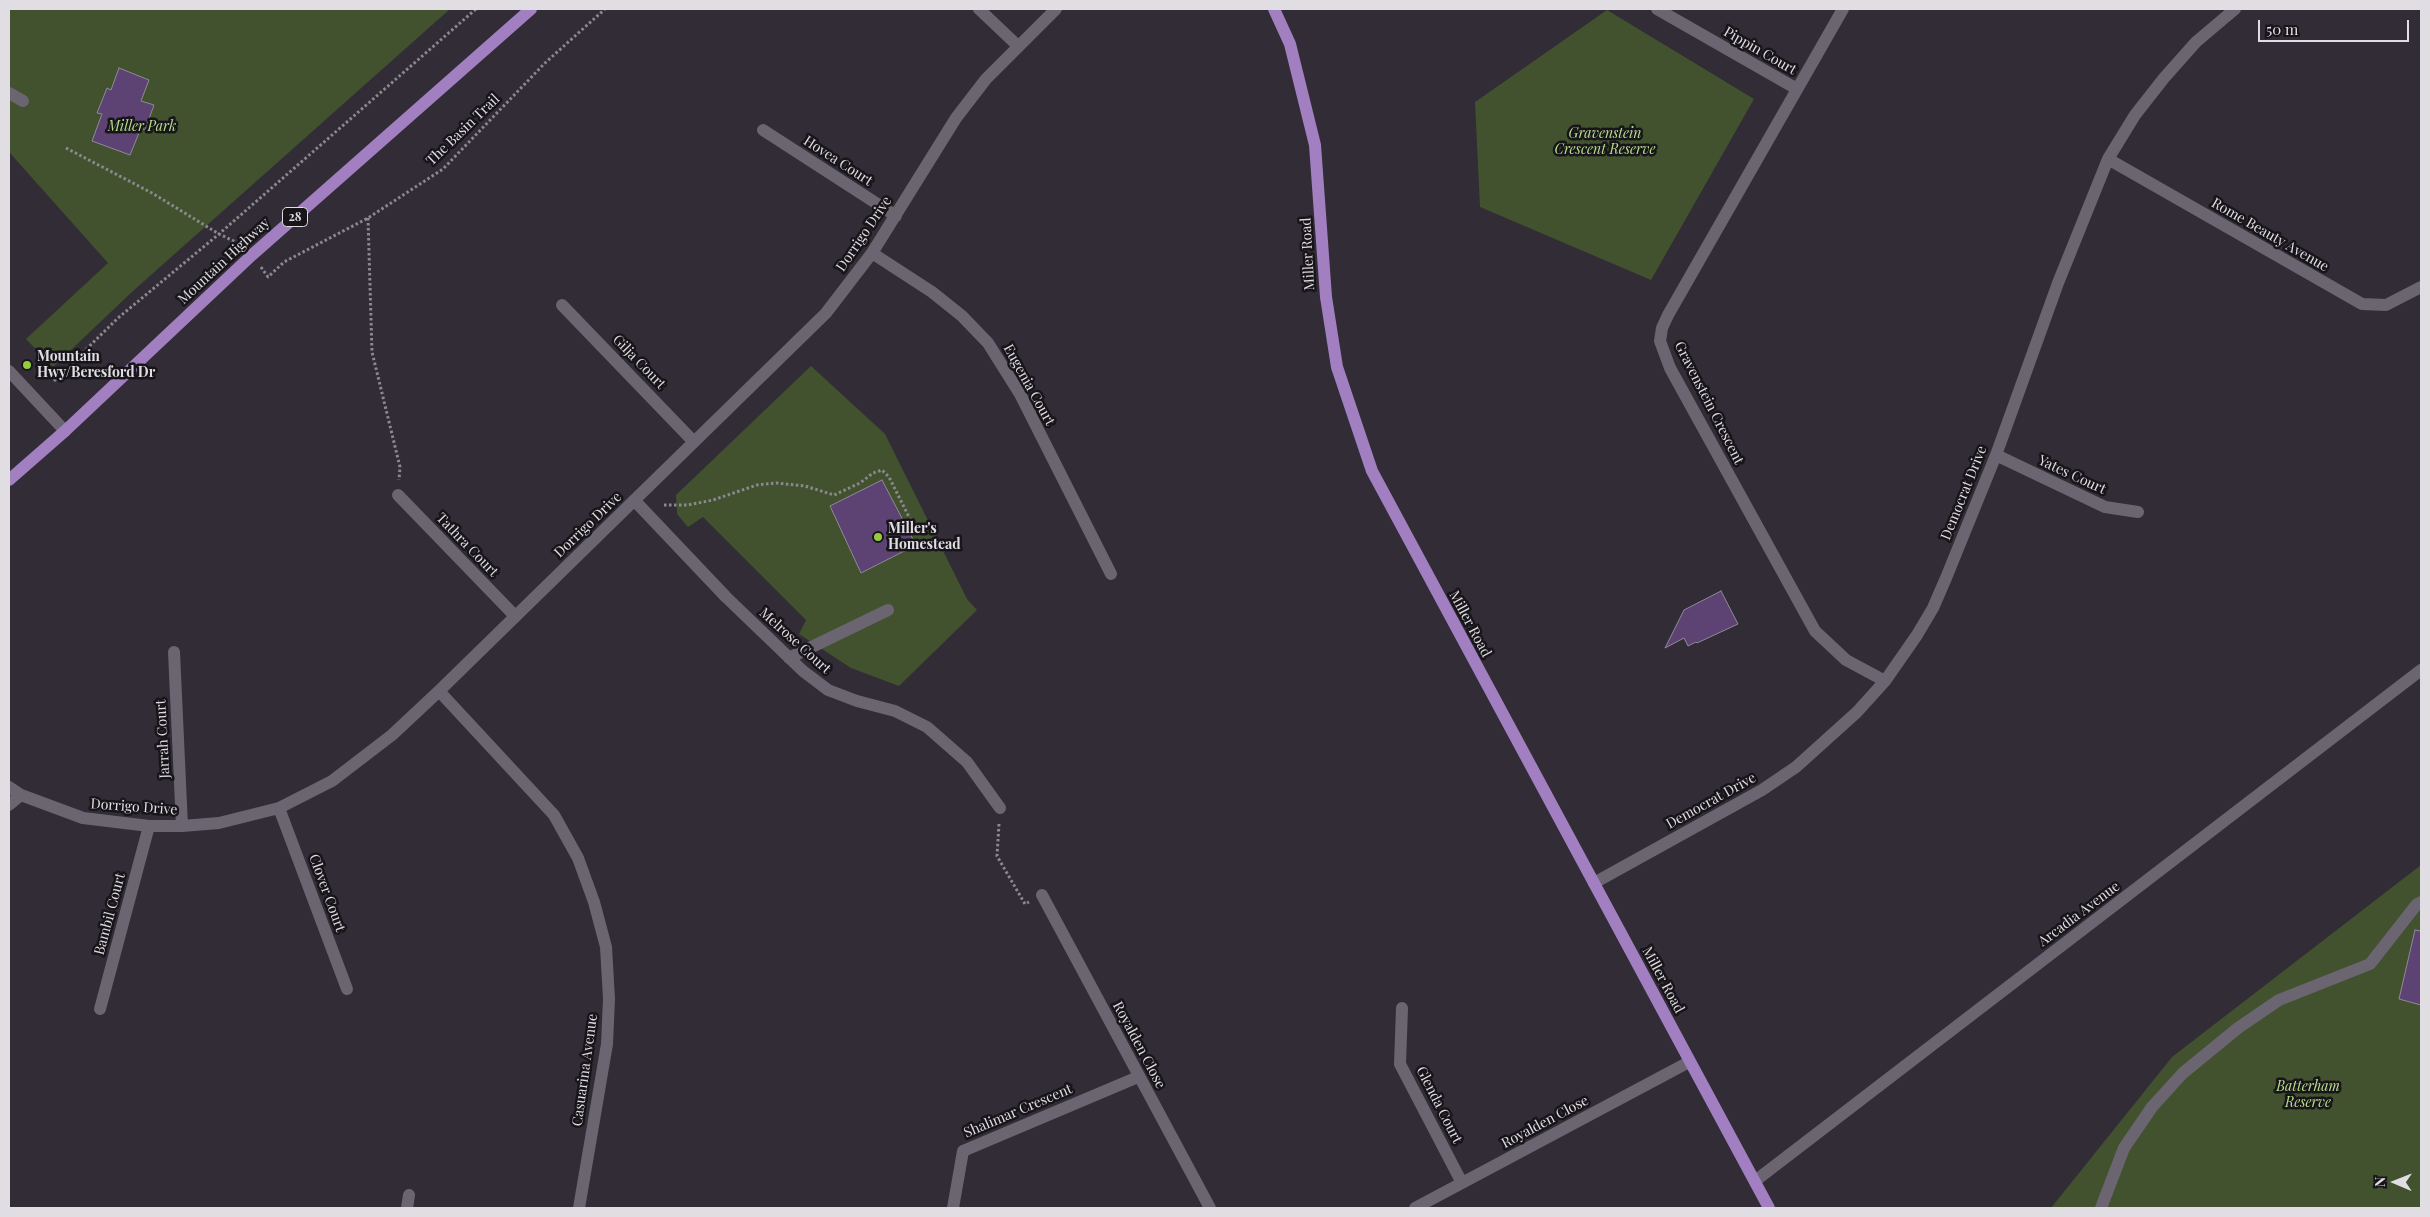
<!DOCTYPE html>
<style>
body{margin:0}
#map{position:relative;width:2430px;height:1217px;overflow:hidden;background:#312c36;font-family:"Playfair Display",serif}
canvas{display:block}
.frame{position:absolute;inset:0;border:10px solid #e0dde3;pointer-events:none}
.north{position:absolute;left:2370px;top:1157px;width:50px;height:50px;-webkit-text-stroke:4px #17151a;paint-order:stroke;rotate:271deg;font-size:14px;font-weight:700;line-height:20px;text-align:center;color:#e0dde3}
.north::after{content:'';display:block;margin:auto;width:18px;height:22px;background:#e0dde3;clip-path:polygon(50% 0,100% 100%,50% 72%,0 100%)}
.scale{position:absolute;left:2258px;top:20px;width:151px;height:22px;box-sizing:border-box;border:2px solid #e0dde3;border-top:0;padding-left:6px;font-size:15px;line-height:18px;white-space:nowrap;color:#e0dde3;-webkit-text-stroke:4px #17151a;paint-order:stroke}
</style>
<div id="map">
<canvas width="2430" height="1217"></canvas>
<div class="frame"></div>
<div class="north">N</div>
<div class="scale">50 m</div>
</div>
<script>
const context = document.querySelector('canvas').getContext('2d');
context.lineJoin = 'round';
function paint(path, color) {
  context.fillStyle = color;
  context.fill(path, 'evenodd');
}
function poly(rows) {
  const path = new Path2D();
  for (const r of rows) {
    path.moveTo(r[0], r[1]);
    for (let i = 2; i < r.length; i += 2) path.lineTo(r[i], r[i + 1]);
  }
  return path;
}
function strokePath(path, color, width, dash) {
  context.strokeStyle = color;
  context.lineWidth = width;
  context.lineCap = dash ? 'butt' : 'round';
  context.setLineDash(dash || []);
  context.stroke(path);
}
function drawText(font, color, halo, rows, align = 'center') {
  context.font = font + ' "Playfair Display",serif';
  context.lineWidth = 5;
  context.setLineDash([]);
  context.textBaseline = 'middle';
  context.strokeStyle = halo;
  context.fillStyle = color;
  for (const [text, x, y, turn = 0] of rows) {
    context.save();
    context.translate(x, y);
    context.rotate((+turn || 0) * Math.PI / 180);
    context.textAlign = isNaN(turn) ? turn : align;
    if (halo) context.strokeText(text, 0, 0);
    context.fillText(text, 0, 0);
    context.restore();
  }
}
const green = poly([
 [9,9,450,9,133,291,53,367,26,339,108,263,9,152],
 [1607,10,1754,99,1651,280,1480,207,1475,102],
 [811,366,885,434,967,599,977,610,899,686,851,668,799,634,806,620,703,517,688,527,677,514,676,495],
 [2421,865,2421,1208,2051,1208,2172,1057]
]);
const building = poly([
 [119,68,149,80,141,101,154,105,145,130,141,128,130,155,92,141,102,114,97,113,107,88,111,90,119,68],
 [882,480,916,545,861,573,830,506,882,480],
 [1721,591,1738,624,1697,643,1696,642,1688,646,1684,638,1665,648,1684,610,1721,591],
 [2415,930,2421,931,2421,1005,2399,999,2415,930]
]);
const path = poly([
 [66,148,152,193,219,234,240,244],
 [368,218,372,352,400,467,399,480],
 [261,267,268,277,284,262,368,218,443,169,545,63,605,9],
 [54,381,118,318,219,234,476,9],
 [664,505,688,505,713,500,757,485,777,483,805,486,834,495,860,483,873,473,882,470,889,477,917,533],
 [999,824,997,856,1025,904,1029,902]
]);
const minor = poly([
 [979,9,1018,46],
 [1657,9,1797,89],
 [1843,9,1668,315,1662,328,1660,341,1670,368,1815,631,1846,660,1885,681],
 [9,93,23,101],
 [763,130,896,216],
 [2108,159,2362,304,2386,305,2421,287],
 [872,253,932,292,962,316,988,343,1020,394,1111,574],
 [562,305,694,442],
 [9,371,65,431],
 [1996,455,2105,507,2138,512],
 [398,495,515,616],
 [634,500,726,597,803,671,828,690,857,701,895,711,927,727,967,762,1000,808],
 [174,652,182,826],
 [789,658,888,610],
 [439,691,554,815,578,858,594,902,606,947,609,999,607,1044,579,1208],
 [9,787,21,795,83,818,149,826,182,826,219,823,279,808,332,781,392,735,439,691,826,313,872,253,956,118,986,79,1056,9],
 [9,805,21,795],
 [279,808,347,989],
 [1594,883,1762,790,1796,767,1857,712,1885,681,1917,635,1933,608,1946,578,1996,455,2058,283,2108,159,2135,115,2164,78,2196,42,2235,9],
 [1042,895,1210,1208],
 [1402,1008,1400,1064,1462,1183],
 [100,1009,149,826],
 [1755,1181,2421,670],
 [407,1208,409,1195],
 [953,1208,963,1151,1138,1077],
 [1415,1208,1689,1062],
 [2101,1208,2124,1148,2152,1107,2183,1073,2238,1028,2279,1000,2370,964,2417,904,2421,902]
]);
const major = poly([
 [1274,9,1290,44,1315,145,1326,297,1337,367,1372,471,1769,1208],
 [9,480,65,431,252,255,531,9]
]);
const markers = [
 [27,365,5,"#94cc3b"],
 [878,537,5,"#94cc3b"]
];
const shields = [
 [295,217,25]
];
const shieldNames = [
 ["28",295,217]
];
const streetNames = [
 ["Pippin Court",1760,51,30],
 ["The Basin Trail",463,130,-44],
 ["Hovea Court",838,161,33],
 ["Dorrigo Drive",864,234,-56],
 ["Rome Beauty Avenue",2270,235,30],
 ["Miller Road",1308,254,-93],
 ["Mountain Highway",224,261,-43],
 ["Gilja Court",639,362,46],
 ["Eugenia Court",1029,385,61],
 ["Gravenstein Crescent",1709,403,63],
 ["Yates Court",2072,475,25],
 ["Democrat Drive",1964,493,-68],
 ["Dorrigo Drive",588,525,-44],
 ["Tathra Court",467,545,46],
 ["Miller Road",1470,624,62],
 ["Melrose Court",795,641,42],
 ["Jarrah Court",163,739,-93],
 ["Democrat Drive",1711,801,-29],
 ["Dorrigo Drive",134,807,4],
 ["Clover Court",327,893,70],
 ["Bambil Court",110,914,-75],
 ["Arcadia Avenue",2079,914,-37],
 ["Miller Road",1663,980,62],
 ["Royalden Close",1139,1045,62],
 ["Casuarina Avenue",585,1070,-82],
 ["Glenda Court",1439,1105,63],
 ["Shalimar Crescent",1018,1111,-23],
 ["Royalden Close",1545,1122,-28]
];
const parkNames = [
 ["Miller Park",142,127],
 ["Gravenstein",1605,134],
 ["Crescent Reserve",1605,150],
 ["Batterham",2308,1087],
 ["Reserve",2308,1103]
];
const poiNames = [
 ["Mountain",37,357],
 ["Hwy/Beresford Dr",37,373],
 ["Miller's",888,529],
 ["Homestead",888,545]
];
paint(green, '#42522e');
paint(building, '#5d4274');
strokePath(building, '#908a96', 1);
strokePath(path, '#8c8890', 3, [2.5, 2.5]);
strokePath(minor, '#6b6571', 12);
strokePath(major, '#a27fc0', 12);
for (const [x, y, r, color] of markers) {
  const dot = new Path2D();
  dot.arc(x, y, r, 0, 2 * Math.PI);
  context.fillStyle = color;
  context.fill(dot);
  strokePath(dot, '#17151a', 2);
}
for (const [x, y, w] of shields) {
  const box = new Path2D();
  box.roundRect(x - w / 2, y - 9.5, w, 19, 4);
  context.fillStyle = '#17151a';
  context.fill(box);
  strokePath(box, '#e0dde3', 1);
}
drawText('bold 12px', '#e0dde3', null, shieldNames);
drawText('14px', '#e0dde3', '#17151a', streetNames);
drawText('italic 14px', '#b9df8b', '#17151a', parkNames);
drawText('bold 14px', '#e0dde3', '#17151a', poiNames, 'left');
</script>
